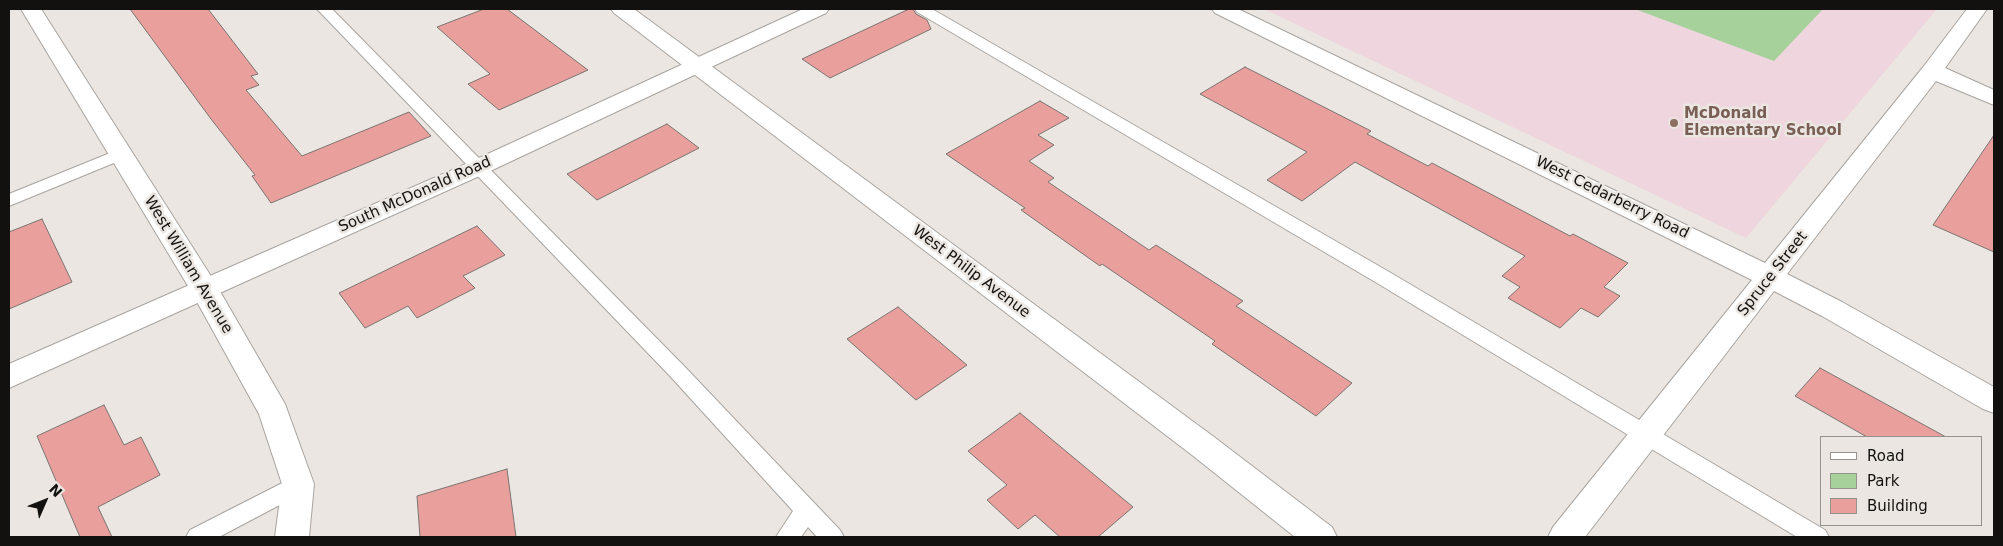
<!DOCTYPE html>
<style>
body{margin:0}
#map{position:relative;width:2003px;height:546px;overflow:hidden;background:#ebe6e1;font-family:"DejaVu Sans",sans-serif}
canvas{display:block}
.frame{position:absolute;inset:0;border:10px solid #13110f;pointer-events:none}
.legend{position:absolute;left:1820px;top:436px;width:162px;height:90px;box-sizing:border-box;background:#ebe6e1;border:1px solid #95918d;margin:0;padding:6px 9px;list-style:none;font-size:15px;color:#13110f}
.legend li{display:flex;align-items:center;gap:10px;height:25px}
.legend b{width:25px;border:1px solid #95918d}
.north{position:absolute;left:20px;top:476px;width:50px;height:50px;-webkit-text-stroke:4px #ebe6e1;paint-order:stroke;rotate:46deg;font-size:14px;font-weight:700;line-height:20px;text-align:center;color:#13110f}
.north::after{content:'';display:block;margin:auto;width:18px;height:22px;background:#13110f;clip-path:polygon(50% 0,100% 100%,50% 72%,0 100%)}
</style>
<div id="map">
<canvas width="2003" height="546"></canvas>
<div class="frame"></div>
<ul class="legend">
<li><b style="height:6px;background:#fff"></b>Road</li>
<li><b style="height:14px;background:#a6d19b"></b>Park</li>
<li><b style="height:14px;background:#e9a09c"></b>Building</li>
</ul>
<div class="north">N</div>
</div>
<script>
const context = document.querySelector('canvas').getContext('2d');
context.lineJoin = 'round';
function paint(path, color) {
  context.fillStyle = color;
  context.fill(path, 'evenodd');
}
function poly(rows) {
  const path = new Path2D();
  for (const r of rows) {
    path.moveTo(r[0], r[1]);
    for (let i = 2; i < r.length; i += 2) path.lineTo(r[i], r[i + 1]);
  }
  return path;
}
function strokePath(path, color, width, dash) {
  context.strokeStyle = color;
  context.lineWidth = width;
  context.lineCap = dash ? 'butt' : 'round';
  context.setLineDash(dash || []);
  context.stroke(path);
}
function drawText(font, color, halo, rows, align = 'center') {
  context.font = font + ' "DejaVu Sans",sans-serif';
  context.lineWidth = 5;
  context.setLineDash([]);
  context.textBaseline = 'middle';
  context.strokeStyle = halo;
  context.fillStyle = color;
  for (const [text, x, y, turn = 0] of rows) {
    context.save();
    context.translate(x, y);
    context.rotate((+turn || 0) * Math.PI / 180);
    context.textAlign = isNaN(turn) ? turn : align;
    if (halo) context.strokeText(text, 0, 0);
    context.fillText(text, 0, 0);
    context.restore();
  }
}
const education = poly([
 [1264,9,1937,9,1746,238]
]);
const green = poly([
 [1635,9,1823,9,1774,61]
]);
const building = poly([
 [130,9,208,9,258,74,251,76,259,85,246,90,302,156,409,112,431,136,271,203,252,176,255,175,211,119,130,9],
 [484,9,507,9,588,70,499,110,468,84,490,74,437,27,484,9],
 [909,9,913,9,916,14,927,20,931,29,830,78,802,59,909,9],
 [1245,67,1371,131,1367,134,1428,166,1432,163,1570,236,1573,234,1628,263,1604,287,1620,296,1598,317,1581,308,1560,328,1508,298,1520,287,1502,276,1525,256,1355,162,1302,201,1267,180,1307,152,1200,94,1245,67],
 [1040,101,1069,118,1038,135,1054,145,1029,161,1054,178,1048,182,1149,250,1156,245,1243,301,1236,306,1352,383,1316,416,1212,344,1215,341,1102,264,1100,266,1021,210,1025,208,946,154,1040,101],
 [667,124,699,148,597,200,567,174,667,124],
 [1994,135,1994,252,1933,225,1994,135],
 [42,219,72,282,9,309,9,232,42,219],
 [477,226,505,255,463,276,475,288,417,318,408,306,365,328,339,293,477,226],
 [898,307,967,365,916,400,847,339,898,307],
 [1820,368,1946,437,1867,437,1795,396,1820,368],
 [104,405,124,445,141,437,160,475,98,507,112,537,80,537,37,436,104,405],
 [1020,413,1133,507,1098,537,1060,537,1035,515,1018,529,987,500,1007,485,968,451,1020,413],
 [507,469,516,537,420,537,417,496,507,469]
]);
const service = poly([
 [317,9,332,9,684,366,840,530,844,537,817,537,808,527,801,537,776,537,793,511,670,376,317,9],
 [915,9,932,9,1391,273,1825,530,1829,537,1797,537,1377,283,917,12,915,9],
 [120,149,126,150,128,154,126,158,9,206,9,194,120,149],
 [298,475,306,477,309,484,306,491,219,537,186,537,190,530,298,475]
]);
const minor = poly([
 [21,9,41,9,214,281,285,404,314,484,309,537,275,537,282,484,259,414,191,291,21,9],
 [1212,9,1238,9,1765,263,1924,66,1967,9,1987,9,1945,68,1994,90,1994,105,1936,81,1787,274,1842,302,1994,387,1994,413,1983,409,1822,316,1774,291,1585,537,1548,537,1553,527,1752,280,1215,13,1212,9]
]);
const tertiary = poly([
 [803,9,829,9,826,13,486,173,9,388,9,364,468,163,803,9]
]);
const secondary = poly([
 [611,9,634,9,1214,437,1332,527,1337,537,1295,537,1192,455,614,13,611,9]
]);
const markers = [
 [1674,123,5,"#8d6e63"]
];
const educationNames = [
 ["McDonald",1684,114],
 ["Elementary School",1684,131]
];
const streetNames = [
 ["South McDonald Road",415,195,-24],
 ["West Cedarberry Road",1612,198,26],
 ["West William Avenue",188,265,59],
 ["West Philip Avenue",971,272,37],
 ["Spruce Street",1773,274,-52]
];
paint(education, '#eed5de');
paint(green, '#a6d19b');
paint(building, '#e9a09c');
strokePath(building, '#797372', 1);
strokePath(service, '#a9a4a0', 2);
strokePath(minor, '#a9a4a0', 2);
strokePath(tertiary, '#a9a4a0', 2);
strokePath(secondary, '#a9a4a0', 2);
paint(service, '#fff');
paint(minor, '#fff');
paint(tertiary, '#fff');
paint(secondary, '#fff');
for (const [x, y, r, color] of markers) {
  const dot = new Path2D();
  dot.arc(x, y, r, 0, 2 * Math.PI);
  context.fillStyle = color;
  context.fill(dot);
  strokePath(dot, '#ebe6e1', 2);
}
drawText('bold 15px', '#785e54', '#ebe6e1', educationNames, 'left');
drawText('15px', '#13110f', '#ebe6e1', streetNames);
</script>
